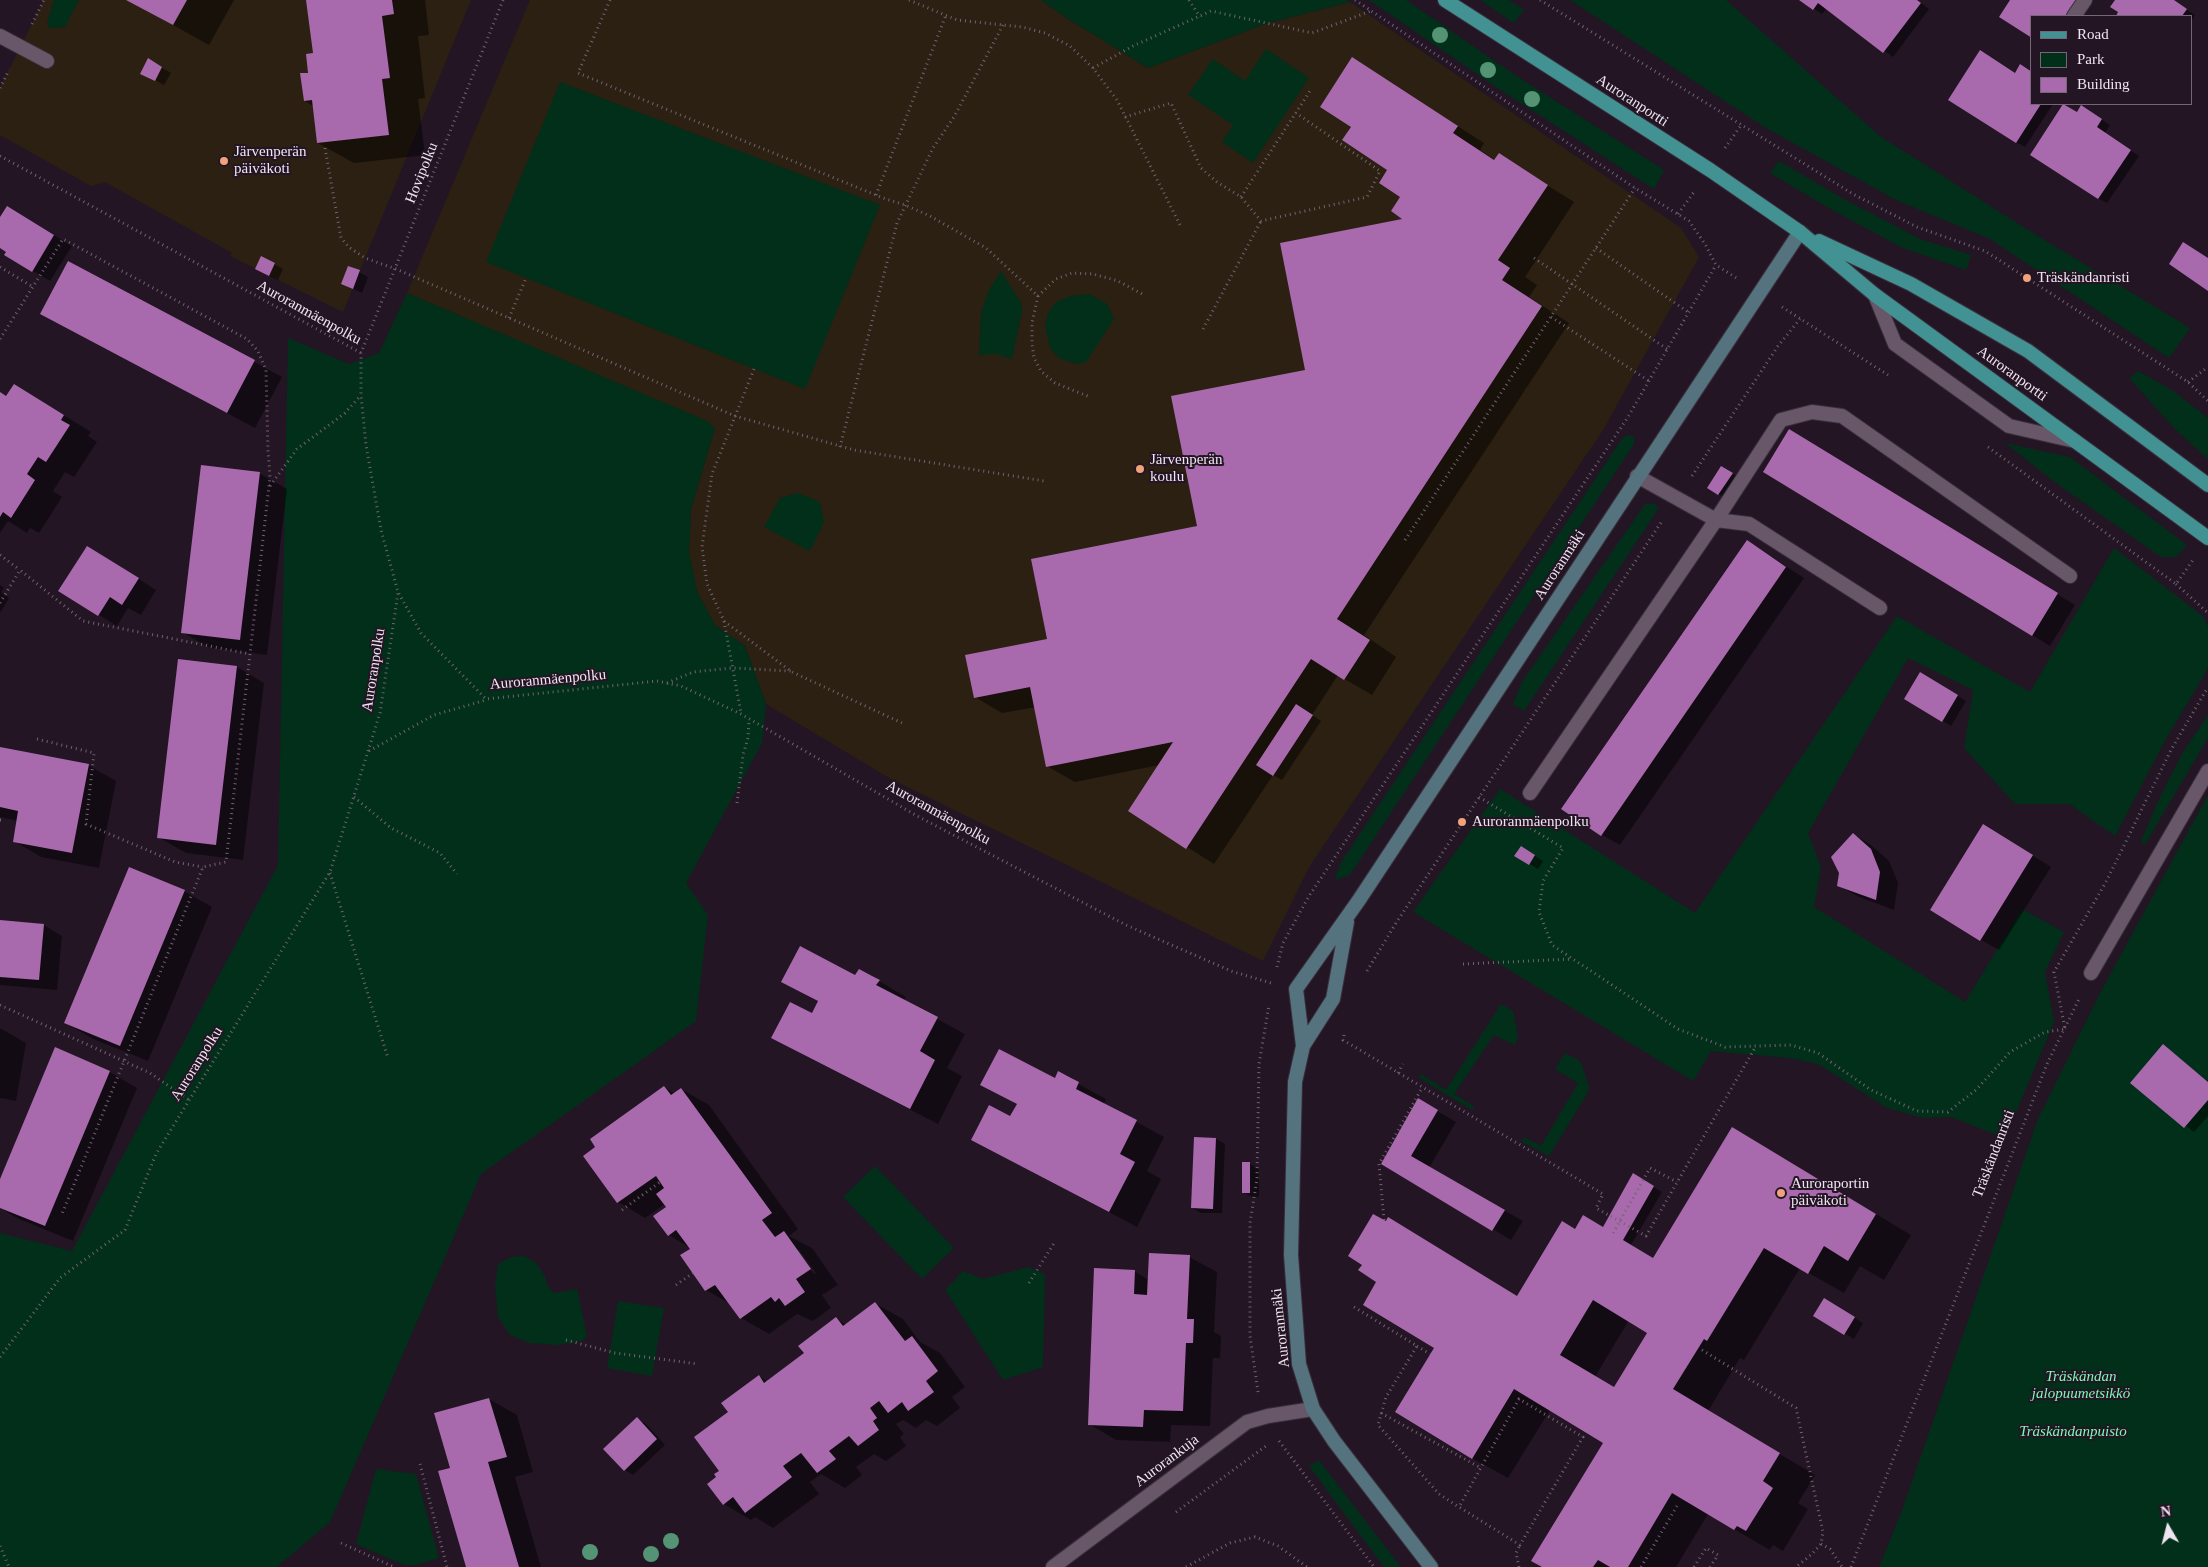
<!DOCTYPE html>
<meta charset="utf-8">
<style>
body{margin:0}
#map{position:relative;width:2208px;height:1567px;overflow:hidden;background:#241525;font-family:Georgia,serif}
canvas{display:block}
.legend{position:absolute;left:2030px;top:15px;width:162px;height:90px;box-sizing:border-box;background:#241525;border:1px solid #756876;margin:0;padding:6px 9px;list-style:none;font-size:15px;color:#efe5f0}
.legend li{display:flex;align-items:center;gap:10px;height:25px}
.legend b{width:25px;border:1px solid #756876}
.north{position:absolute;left:2143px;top:1502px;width:50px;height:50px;-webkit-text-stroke:4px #241525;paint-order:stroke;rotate:352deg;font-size:14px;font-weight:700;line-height:20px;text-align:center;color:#efe5f0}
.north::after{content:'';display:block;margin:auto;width:18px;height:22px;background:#efe5f0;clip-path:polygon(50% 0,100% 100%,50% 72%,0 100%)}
</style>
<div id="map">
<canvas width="2208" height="1567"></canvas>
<ul class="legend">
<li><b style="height:6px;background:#429193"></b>Road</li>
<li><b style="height:14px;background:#012f19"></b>Park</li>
<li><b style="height:14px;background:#a86aad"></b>Building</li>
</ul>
<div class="north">N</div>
</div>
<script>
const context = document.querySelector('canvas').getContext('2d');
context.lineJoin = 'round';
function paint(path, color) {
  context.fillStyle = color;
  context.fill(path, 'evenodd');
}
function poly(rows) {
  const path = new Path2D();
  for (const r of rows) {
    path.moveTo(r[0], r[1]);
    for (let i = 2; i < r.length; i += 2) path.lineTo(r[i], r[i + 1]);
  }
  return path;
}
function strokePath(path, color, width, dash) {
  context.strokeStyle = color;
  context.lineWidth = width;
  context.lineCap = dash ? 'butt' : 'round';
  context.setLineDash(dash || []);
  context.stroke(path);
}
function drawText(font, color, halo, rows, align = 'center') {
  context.font = font + ' Georgia,serif';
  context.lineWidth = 4;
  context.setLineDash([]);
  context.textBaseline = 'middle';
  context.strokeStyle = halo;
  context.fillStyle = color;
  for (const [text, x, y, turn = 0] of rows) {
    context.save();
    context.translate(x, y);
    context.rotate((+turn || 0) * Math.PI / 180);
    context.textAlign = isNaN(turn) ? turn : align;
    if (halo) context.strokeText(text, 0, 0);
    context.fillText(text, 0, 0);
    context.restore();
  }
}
const education = poly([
 [44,0,471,0,343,312,230,256,232,253,105,182,91,186,0,135,0,88],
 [530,0,1041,0,1065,17,1148,68,1268,23,1350,2,1681,228,1699,257,1603,430,1309,867,1263,961,891,779,766,704,745,646,715,625,697,592,689,552,691,509,715,428,407,293]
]);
const green = poly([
 [54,0,79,0,65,27,50,28,47,23],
 [1041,0,1346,0,1350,2,1268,23,1148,68,1065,17],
 [1369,0,1406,0,1518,77,1664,170,1654,189,1496,87],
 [1480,0,1509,0,1524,10,1514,23],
 [1570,0,1726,0,1881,137,2033,233,2190,328,2169,358,1990,239,1896,200,1766,128],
 [1266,49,1309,78,1253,163,1222,142,1233,125,1188,95,1213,59,1245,81],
 [560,82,880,205,805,389,486,262],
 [1779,161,1842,198,1920,239,1971,255,1966,270,1903,248,1832,210,1770,173],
 [1001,271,1021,303,1022,311,1012,359,996,354,979,355,981,313,989,290],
 [407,293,707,421,715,428,691,509,689,552,697,592,715,625,745,646,766,704,762,743,686,883,708,915,696,1021,481,1174,330,1522,277,1567,0,1567,0,1233,72,1251,278,865,288,338,349,364,379,353],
 [1089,294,1107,304,1114,319,1086,362,1078,364,1067,361,1059,358,1050,348,1045,325,1048,313,1056,302,1071,296],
 [2138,371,2172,390,2208,418,2208,459,2175,429,2129,378],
 [1627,435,1634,436,1634,444,1350,875,1335,880,1340,864,1621,440],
 [2005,443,2070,457,2187,545,2176,557,2161,557,2056,483],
 [798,493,820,502,824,522,810,551,764,527,780,498],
 [1653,503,1659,508,1524,711,1513,704,1522,682,1645,504],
 [2114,548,2204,617,2208,627,2208,666,2206,672,2166,739,2115,836,2069,804,2015,804,1964,748,1973,690,1908,658,1808,833,1821,867,1814,907,1965,1002,2022,909,2064,932,2045,972,2054,1022,2005,1138,1951,1117,1923,1118,1887,1108,1818,1064,1789,1058,1711,1051,1693,1081,1413,912,1500,789,1695,913,1897,616,2030,692],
 [2208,715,2208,738,2144,846,2141,841,2159,799,2183,752],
 [2208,795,2208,1567,1879,1567,1901,1513,2038,1119,2099,995],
 [1501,1004,1513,1011,1518,1037,1515,1045,1494,1035,1454,1094,1475,1107,1472,1110,1419,1078,1421,1074,1446,1090],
 [1565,1053,1577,1059,1582,1065,1589,1087,1587,1094,1549,1156,1521,1141,1524,1137,1541,1146,1578,1083,1555,1069],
 [875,1166,954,1248,922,1279,843,1197],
 [524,1256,535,1262,545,1276,547,1285,554,1293,577,1289,587,1336,583,1341,559,1345,529,1343,510,1335,498,1317,495,1286,498,1264,511,1257],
 [1028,1267,1045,1274,1043,1367,1003,1380,945,1290,963,1271,983,1279],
 [618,1301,664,1308,652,1376,607,1368],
 [1319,1460,1380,1540,1401,1567,1384,1567,1309,1466],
 [376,1469,416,1474,439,1558,416,1565,404,1565,356,1544]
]);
const shadow = poly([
 [128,0,234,0,209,45],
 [307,0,425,0,429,35,418,36,425,98,418,99,425,155,354,163,318,143,313,106,305,101,314,54],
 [1801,0,1917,0,1929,9,1893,57,1827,8,1822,14],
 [2117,0,2172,0,2195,15,2192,20,2192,16,2117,16,2120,12],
 [1352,59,1484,143,1480,150,1495,160,1499,155,1574,202,1525,277,1537,285,1529,297,1569,323,1364,635,1396,657,1372,695,1338,675,1312,715,1321,721,1282,780,1273,775,1214,864,1130,811,1159,765,1075,782,1047,766,1036,707,1002,713,975,697,1198,527,1307,371,1405,219,1402,197,1389,170,1352,126],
 [149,60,171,73,164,85,142,73],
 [2032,104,2053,104,2025,147,2016,142],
 [2090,112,2110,125,2105,133,2139,156,2107,203,2098,198,2077,114],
 [26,218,72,246,50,281,6,255,8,252,0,247,0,220],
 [69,262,282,377,255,428,69,329],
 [274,264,283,269,278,280,265,274],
 [349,267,368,277,362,293,352,288],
 [15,385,91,432,88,436,97,442,74,477,65,472,53,491,62,497,39,533,30,528,27,533,8,521,0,533,0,394,7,398],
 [1808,442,2075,605,2050,646,2032,635],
 [1722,467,1741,479,1727,499,1708,488],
 [259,473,287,489,267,655,210,648,182,632],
 [1748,542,1804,578,1620,845,1602,835],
 [106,558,156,590,141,615,128,608,117,626,60,591],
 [0,585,4,588,1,592,9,598,0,613],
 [237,667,264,683,243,860,186,853,158,837],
 [1921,674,1966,701,1951,726,1906,699],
 [0,748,88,765,116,781,99,868,41,857,14,841,18,821,0,817],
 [1853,834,1871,845,1889,861,1898,883,1894,910,1857,896,1839,886],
 [2002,836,2051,867,1999,950,1981,940],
 [1530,853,1543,861,1538,869,1516,856],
 [130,869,184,891,212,907,148,1061,93,1039,66,1023],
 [0,921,44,925,62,936,57,990,0,985],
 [856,977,879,981,906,997,904,1001,965,1034,947,1068,962,1076,938,1124,800,1053,812,1015,819,1002,783,982],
 [0,1028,26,1043,16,1101,0,1098],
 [2163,1046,2208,1081,2208,1116,2194,1132,2132,1083],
 [55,1049,110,1072,137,1088,73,1241,19,1219,0,1208,0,1182],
 [1055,1079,1071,1080,1106,1099,1104,1104,1164,1137,1147,1171,1161,1179,1137,1227,972,1140,1011,1117,1018,1105,982,1084],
 [664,1087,675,1094,681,1089,709,1105,798,1229,789,1236,812,1248,838,1285,822,1295,831,1308,813,1321,797,1314,769,1334,741,1318,731,1304,706,1290,690,1248,669,1235,667,1208,665,1204,645,1218,618,1202],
 [796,1250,799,1250,816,1273,814,1274],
 [1419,1100,1456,1122,1429,1168,1523,1221,1511,1240,1383,1163],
 [1216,1139,1225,1144,1222,1213,1201,1213,1192,1208],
 [1768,1149,1911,1235,1884,1280,1860,1266,1844,1293,1800,1268,1744,1360,1740,1358,1708,1411,1815,1475,1798,1503,1808,1509,1783,1551,1773,1545,1770,1550,1708,1514,1676,1567,1544,1567,1605,1442,1550,1410,1508,1478,1472,1458,1436,1348,1424,1240,1518,1297,1575,1230,1603,1229,1634,1175,1662,1192,1631,1245,1654,1259],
 [1629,1320,1648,1332,1615,1388,1595,1377],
 [1244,1164,1250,1164,1259,1169,1259,1197,1252,1197,1243,1192],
 [1189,1257,1217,1272,1214,1332,1221,1336,1220,1358,1213,1358,1210,1426,1171,1425,1170,1442,1116,1440,1089,1424,1134,1271,1149,1280],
 [1825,1300,1863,1323,1854,1339,1815,1316],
 [876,1304,903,1319,920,1342,940,1353,965,1387,952,1397,960,1408,937,1426,926,1420,916,1428,903,1420,896,1424,904,1434,900,1437,906,1446,886,1461,874,1454,856,1467,862,1475,845,1488,821,1474,810,1482,819,1494,773,1528,755,1517,751,1520,724,1504,718,1478,729,1413,759,1376,768,1382,806,1354,836,1319,847,1325],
 [489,1399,517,1415,533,1472,515,1477,541,1567,467,1567,451,1469,436,1414],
 [637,1419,646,1424,665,1445,633,1475,625,1470]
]);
const building = poly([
 [126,0,187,0,173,25],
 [306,0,392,0,394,14,382,16,390,78,382,79,389,135,317,143,312,100,304,101,300,73,308,73,306,54,313,53],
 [1799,0,1917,0,1921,3,1883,53,1818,3,1813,10],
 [2010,0,2080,0,2069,16,2032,16,2032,38,1999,17],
 [2115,0,2174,0,2187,9,2182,16,2116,16,2118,12,2110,7],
 [1980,50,2015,73,2020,64,2032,72,2032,104,2041,104,2016,143,1948,100],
 [1352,57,1458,126,1453,133,1494,160,1499,153,1548,185,1498,260,1510,268,1502,280,1542,306,1337,619,1370,640,1344,680,1311,659,1186,849,1128,811,1173,742,1046,767,1030,687,974,698,965,655,1047,639,1031,559,1197,526,1171,396,1305,370,1280,243,1402,219,1391,211,1400,197,1379,183,1387,170,1342,140,1351,127,1320,107],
 [148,58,162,67,155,81,140,74],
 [2063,104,2077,112,2081,105,2102,119,2097,127,2131,150,2098,199,2030,155],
 [7,206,54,235,32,272,4,255,6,252,0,248,0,217],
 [2183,242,2208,258,2208,291,2169,264],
 [261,256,275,263,269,276,255,269],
 [68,261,255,360,227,413,40,314],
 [348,266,360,270,353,289,341,284],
 [14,384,64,415,61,420,70,425,46,462,38,457,27,474,35,480,11,518,3,512,0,517,0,392,6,396],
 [1789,429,2058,593,2032,636,1763,472],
 [201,465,260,472,240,640,181,633],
 [1721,466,1733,473,1718,495,1707,488],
 [1747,540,1786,567,1601,836,1561,809],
 [87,546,139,578,122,605,110,597,98,616,58,591],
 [178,659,237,666,216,845,157,838],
 [1920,672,1958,695,1942,722,1904,699],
 [1296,704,1313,715,1273,776,1256,765],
 [0,747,89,764,72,853,13,842,18,811,0,807],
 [1983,824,2033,855,1980,941,1930,910],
 [1853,833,1871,849,1880,872,1876,900,1837,886,1839,873,1831,857],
 [1521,846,1535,855,1529,865,1514,856],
 [129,867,185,890,120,1046,64,1023],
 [0,920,44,924,39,980,0,977],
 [800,946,855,975,859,969,872,976,880,980,876,985,938,1017,920,1051,935,1060,910,1109,771,1038,790,1002,812,1013,818,1001,781,982],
 [2163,1044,2208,1082,2208,1100,2184,1128,2130,1083],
 [55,1047,110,1071,45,1226,0,1208,0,1179],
 [999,1049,1055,1078,1058,1071,1071,1078,1079,1082,1076,1089,1137,1120,1120,1154,1135,1162,1109,1212,971,1140,989,1105,1010,1116,1017,1104,980,1085],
 [664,1086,671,1095,681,1088,772,1213,762,1220,775,1237,784,1231,811,1269,796,1279,805,1292,785,1306,779,1298,775,1302,771,1297,740,1319,715,1285,705,1291,680,1255,690,1249,676,1230,668,1236,653,1216,666,1207,656,1194,664,1188,656,1176,617,1203,583,1156,595,1147,590,1139],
 [1418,1098,1438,1110,1411,1156,1505,1210,1492,1231,1381,1164],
 [1732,1127,1876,1214,1848,1261,1824,1246,1808,1274,1764,1248,1707,1341,1704,1339,1673,1389,1780,1453,1763,1481,1773,1488,1746,1531,1737,1526,1734,1530,1672,1493,1628,1567,1610,1567,1598,1560,1593,1567,1542,1567,1531,1561,1603,1443,1514,1389,1472,1459,1395,1412,1434,1348,1363,1305,1376,1282,1358,1270,1362,1265,1348,1256,1373,1214,1386,1221,1388,1217,1517,1296,1562,1221,1575,1229,1583,1215,1603,1227,1633,1173,1654,1186,1623,1240,1653,1258],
 [1593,1300,1647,1333,1614,1387,1560,1355],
 [1194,1137,1216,1138,1213,1209,1191,1208],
 [1242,1162,1250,1162,1250,1193,1242,1193],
 [1149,1253,1190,1255,1187,1319,1194,1319,1193,1343,1186,1343,1183,1411,1144,1410,1143,1427,1088,1425,1094,1268,1135,1270,1134,1294,1147,1295],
 [1824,1298,1855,1317,1844,1335,1813,1316],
 [875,1302,905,1341,912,1336,938,1371,926,1381,934,1392,908,1411,902,1402,888,1413,879,1401,870,1408,877,1418,873,1421,879,1430,858,1446,849,1436,829,1451,836,1459,817,1473,801,1453,783,1466,792,1477,745,1513,733,1497,723,1505,707,1484,716,1477,714,1474,719,1471,694,1437,728,1412,721,1403,759,1375,764,1383,804,1353,798,1346,836,1317,843,1326],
 [489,1398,507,1457,488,1462,519,1567,466,1567,438,1471,450,1468,434,1413],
 [637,1417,657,1439,624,1471,603,1449]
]);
const path = poly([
 [503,0,361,353,361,395,366,445,381,530,398,592,421,633,486,699,657,681,681,686,741,714,919,817,1126,925,1231,971,1271,983],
 [610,0,578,73,883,198,905,205,930,216,986,248,1038,296,1032,323,1032,343,1034,358,1041,371,1055,383,1090,397],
 [909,0,957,20,1022,27,1045,33,1070,46,1093,68,1117,100,1181,227],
 [1189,0,1200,17],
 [1355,0,1635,188,1689,221,1705,244,1716,265,1738,279],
 [1540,0,1853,194,1917,227,1985,251,2188,382,2208,401],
 [32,24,44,0],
 [1093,68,1133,46,1211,11,1312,33,1371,11],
 [0,88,9,70],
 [1125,117,1171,103,1201,168,1217,182,1241,197,1261,221,1367,197,1380,171,1296,113],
 [325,148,341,238,350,248,365,258,396,269,735,416,854,450,1044,481],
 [1725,148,1742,124],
 [0,156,361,353],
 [876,195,946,15],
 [1241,197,1310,91],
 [1678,214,1694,192],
 [1596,248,1688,312],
 [1534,258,1667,349],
 [0,267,33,287],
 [1038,296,1056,279,1072,273,1093,274,1118,281,1144,295],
 [1782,307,1888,375],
 [1551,317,1649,381],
 [509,318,526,278],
 [1203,329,1261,221],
 [0,339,63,239,247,339,258,351,266,370,268,450,270,477,250,654],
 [754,369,712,474,702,547,707,584,724,621,792,672,902,723],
 [2188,382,2208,367],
 [840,447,897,223,933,148,954,117,1003,25],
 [1988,447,2176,584,2193,560],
 [1692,476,1778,346,1800,319],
 [270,486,297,449,345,413,361,395],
 [1405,540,1635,188],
 [0,555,20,570],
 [2176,584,2208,613],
 [0,603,20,570,83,621,250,654,226,862,203,867,62,1214],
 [724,621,741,713],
 [667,683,693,672,733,668,791,671],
 [37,739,94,753,86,824,175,862,203,867],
 [369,751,434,715,486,700],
 [354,797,391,828,440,853,457,874],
 [1479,797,1563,848,1543,881,1539,912,1552,945,1678,1029,1725,1047,1791,1045,1818,1053,1871,1090,1917,1111,1948,1112,1977,1089,2010,1052,2045,1032,2065,1029,2054,972,2107,880,2171,750,2208,687],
 [737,803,743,755,748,738,749,719],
 [0,820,1,820],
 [330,873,388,1058],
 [1463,964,1572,959],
 [1277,967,1283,943,1309,896,1628,417,1716,265],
 [1367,971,1396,923,1662,521],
 [0,1005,150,1073,189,1100],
 [1344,1035,1343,1040,1603,1194,1596,1208,1646,1236,1756,1046],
 [1398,1073,1403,1064],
 [622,1210,660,1182],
 [1384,1220,1379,1164,1422,1088],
 [1613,1233,1650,1168,1677,1182],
 [1029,1283,1054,1243],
 [676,1285,693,1273],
 [1354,1307,1417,1346,1386,1397,1378,1425,1439,1494,1459,1507,1520,1545,1583,1437,1519,1399,1459,1507],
 [566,1340,615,1353,698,1364],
 [1417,1346,1430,1354],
 [1702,1350,1796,1408,1823,1532,1821,1544,1812,1554,1796,1567],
 [0,1357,60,1278,125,1230,156,1154,330,872,380,713,398,593],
 [1258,1392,1250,1336,1250,1223,1257,1179,1259,1064,1269,1005],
 [1381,1413,1481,1468],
 [1279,1441,1374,1567],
 [420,1464,447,1567],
 [1176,1512,1266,1446],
 [341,1543,394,1567],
 [1821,1544,1830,1549,1842,1567],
 [0,1546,9,1567],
 [1186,1567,1230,1543,1255,1537,1278,1546,1307,1567],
 [1519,1567,1516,1553,1520,1545],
 [1641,1567,1677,1506],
 [1694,1567,1706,1548,1718,1555,1710,1567],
 [1851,1567,2047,1064,2080,997]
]);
const service = poly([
 [2074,16,2085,0],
 [0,36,47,61],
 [1875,295,1895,344,2009,426,2075,441],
 [1637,476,1716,520,1749,524,1880,608],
 [1530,793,1716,520,1781,420,1812,412,1842,416,2070,576]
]);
const minor = poly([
 [2091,973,2208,771],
 [1053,1567,1247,1422,1268,1416,1313,1409]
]);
const secondary = poly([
 [1303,1046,1333,999,1347,922],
 [1431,1567,1334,1441,1313,1409,1299,1364,1291,1255,1295,1082,1303,1046,1296,989,1359,900,1800,232]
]);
const primary = poly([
 [1445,0,1710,170,1800,232,1875,295,2208,538],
 [1819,241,1911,284,2028,351,2208,485]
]);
const trees = [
 [1440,35],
 [1488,70],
 [1532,99],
 [671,1541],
 [590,1552],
 [651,1554]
];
const markers = [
 [224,161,5,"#f0a27a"],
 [2027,278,5,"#f0a27a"],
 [1140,469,5,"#f0a27a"],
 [1462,822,5,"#f0a27a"],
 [1781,1193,5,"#f0a27a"]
];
const streetNames = [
 ["Auroranportti",1632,101,33],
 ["Hovipolku",422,173,-68],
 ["Auroranmäenpolku",309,313,29],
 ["Auroranportti",2012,374,36],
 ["Auroranmäki",1560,565,-57],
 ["Auroranpolku",374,670,-81],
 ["Auroranmäenpolku",548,680,-5],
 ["Auroranmäenpolku",938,813,29],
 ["Auroranpolku",197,1064,-58],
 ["Träskändanristi",1994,1154,-69],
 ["Auroranmäki",1281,1328,-96],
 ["Aurorankuja",1167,1461,-37]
];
const poiNames = [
 ["Järvenperän",234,152],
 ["päiväkoti",234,169],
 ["Träskändanristi",2037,278],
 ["Järvenperän",1150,460],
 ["koulu",1150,477],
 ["Auroranmäenpolku",1472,822],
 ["Auroraportin",1791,1184],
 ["päiväkoti",1791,1201]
];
const parkNames = [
 ["Träskändan",2081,1377],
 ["jalopuumetsikkö",2081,1394],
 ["Träskändanpuisto",2073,1432]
];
paint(education, '#2b2011');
paint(green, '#012f19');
paint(shadow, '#0007');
paint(building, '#a86aad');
strokePath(service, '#392f3b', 16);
strokePath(minor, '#392f3b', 16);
strokePath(secondary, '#392f3b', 16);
strokePath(primary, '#392f3b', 16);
strokePath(path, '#716372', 3, [1, 4]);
strokePath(service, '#685669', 14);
strokePath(minor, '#685669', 14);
strokePath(secondary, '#55737e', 14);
strokePath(primary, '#429193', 14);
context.fillStyle = '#549374';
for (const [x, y] of trees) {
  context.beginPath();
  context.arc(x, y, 8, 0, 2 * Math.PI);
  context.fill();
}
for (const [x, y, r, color] of markers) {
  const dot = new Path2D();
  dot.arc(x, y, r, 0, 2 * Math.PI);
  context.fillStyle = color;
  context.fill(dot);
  strokePath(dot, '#241525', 2);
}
drawText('15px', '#efe5f0', '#241525', streetNames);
drawText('15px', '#efe5f0', '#241525', poiNames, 'left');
drawText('italic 15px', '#7bfab5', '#241525', parkNames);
</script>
